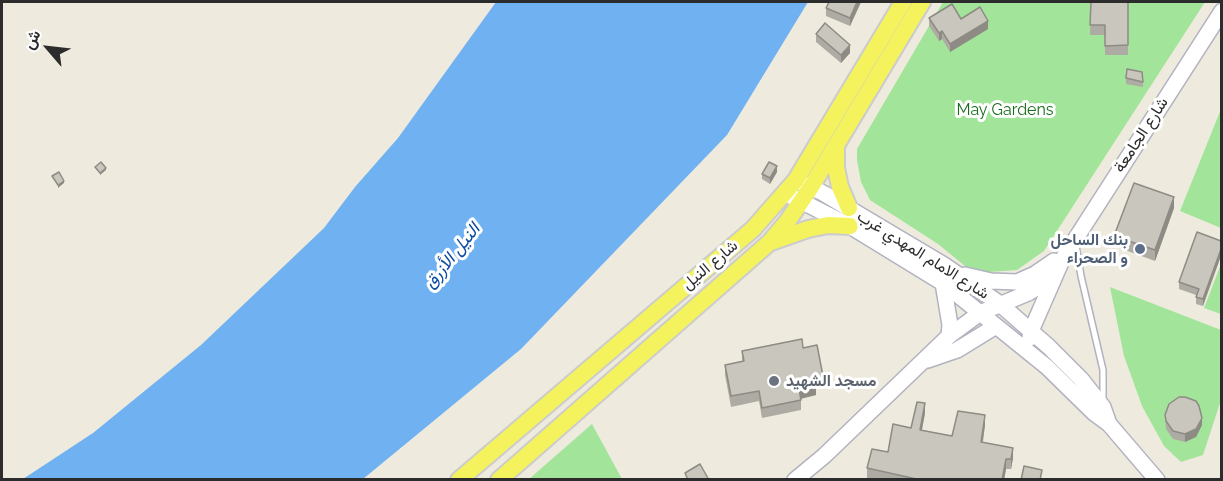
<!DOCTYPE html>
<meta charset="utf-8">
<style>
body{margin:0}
#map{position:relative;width:1223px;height:481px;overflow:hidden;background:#eeebde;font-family:Raleway,Vazirmatn,sans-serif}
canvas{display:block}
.frame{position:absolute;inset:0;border:3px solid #2c2c2c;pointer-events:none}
.north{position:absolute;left:18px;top:18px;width:60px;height:60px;-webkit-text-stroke:4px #fff;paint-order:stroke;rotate:298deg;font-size:16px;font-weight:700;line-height:24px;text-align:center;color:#2c2c2c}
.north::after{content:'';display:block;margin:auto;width:21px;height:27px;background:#2c2c2c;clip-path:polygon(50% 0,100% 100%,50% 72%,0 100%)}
</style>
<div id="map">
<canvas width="1223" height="481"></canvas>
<div class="frame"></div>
<div class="north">ش</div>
</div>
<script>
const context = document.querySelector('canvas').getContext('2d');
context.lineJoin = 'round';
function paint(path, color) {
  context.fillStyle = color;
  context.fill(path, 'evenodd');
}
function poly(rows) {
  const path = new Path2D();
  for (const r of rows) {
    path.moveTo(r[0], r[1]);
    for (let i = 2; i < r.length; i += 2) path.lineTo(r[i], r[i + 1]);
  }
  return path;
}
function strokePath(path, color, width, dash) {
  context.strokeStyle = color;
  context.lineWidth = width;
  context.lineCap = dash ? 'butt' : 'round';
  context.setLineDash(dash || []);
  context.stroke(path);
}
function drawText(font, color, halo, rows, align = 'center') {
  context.font = font + ' Raleway,Vazirmatn,sans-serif';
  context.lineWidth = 6;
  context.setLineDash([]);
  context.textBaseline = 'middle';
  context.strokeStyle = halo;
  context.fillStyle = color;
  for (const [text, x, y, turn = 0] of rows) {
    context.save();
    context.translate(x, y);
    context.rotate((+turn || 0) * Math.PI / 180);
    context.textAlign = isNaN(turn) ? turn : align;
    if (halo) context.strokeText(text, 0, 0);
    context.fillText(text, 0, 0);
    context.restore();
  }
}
const green = poly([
 [943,2,1205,2,1044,251,1017,270,989,272,965,266,938,244,870,200,861,182,857,160,857,149],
 [1221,109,1221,228,1180,211],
 [1221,264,1221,314,1204,308],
 [1110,287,1221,330,1221,400,1203,455,1181,462,1164,446,1142,406,1124,356],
 [592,424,622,479,529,479]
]);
const water = poly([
 [496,2,808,2,727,135,521,349,363,479,23,479,93,433,201,345,324,228,355,187,398,138]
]);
const service = poly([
 [1076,246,1081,276,1103,370,1103,402]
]);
const secondary = poly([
 [800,182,823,193,944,265,1000,304,1049,347,1081,379,1103,407,1109,424],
 [785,193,850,226,943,283,1047,367,1094,413,1109,424,1157,480],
 [965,275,991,281,1017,282,1035,274,1054,261],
 [943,283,950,325,949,336],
 [1030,338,1031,331,1062,260,1222,11],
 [928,360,957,350,996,326],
 [795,480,824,456,949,336,980,313,1028,293,1041,285,1052,272]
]);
const primary = poly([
 [836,145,836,168,840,187,849,208],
 [771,242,808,229,828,225,850,226],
 [459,480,753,229,796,180,903,2],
 [499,480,770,242,787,222,811,187,922,2]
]);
const wall = poly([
 [861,2,850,26,826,16,826,8],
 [1091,2,1128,2,1128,55,1105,55,1105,35,1090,35],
 [929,18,961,19,988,29,950,52,942,39,939,41,929,26],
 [816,34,850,53,841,63,816,42],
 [1126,78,1143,82,1143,87,1126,84],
 [777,172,770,184,762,179,762,174],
 [1174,208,1155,261,1114,246,1114,236],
 [1221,241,1203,306,1196,304,1196,295,1179,289,1179,282],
 [742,351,823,376,823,386,816,388,816,395,801,399,801,410,762,418,759,401,731,407,725,375,725,365,742,361],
 [925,413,922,430,952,436,985,425,983,442,1013,458,1011,469,1006,469,1004,480,874,480,867,478,867,468,888,452],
 [1165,415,1202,425,1196,437,1185,442,1173,439,1166,429]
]);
const shadedWall = poly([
 [857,2,861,2,850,26,850,18],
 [988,21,988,29,950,52,950,44],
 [942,31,942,39,939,41,939,33],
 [850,45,850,53,841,63,841,55],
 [777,166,777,172,770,184,770,178],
 [106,168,106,170,100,175,100,173],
 [64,181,64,183,58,188,58,185],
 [1174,197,1174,208,1155,261,1155,250],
 [1221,249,1221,256,1203,306,1203,299],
 [816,385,816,395,799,399,799,389],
 [925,403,925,413,920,439,920,430],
 [985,415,985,425,981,452,981,442],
 [1202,418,1202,425,1196,437,1185,442,1185,434],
 [1013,448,1013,458,1011,469,1011,459],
 [1006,459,1006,469,1004,480,1002,480]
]);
const building = poly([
 [829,2,857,2,850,18,826,8,829,2],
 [1091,2,1128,2,1128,45,1105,46,1105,25,1090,25,1091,2],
 [952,4,961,19,980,7,988,21,950,44,942,31,939,33,929,18,952,4],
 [825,23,850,45,841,55,816,34,825,23],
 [1127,69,1142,72,1143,82,1126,78,1127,69],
 [101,162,106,168,100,173,95,167,101,162],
 [769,162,777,166,770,178,762,174,769,162],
 [59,172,64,181,58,185,52,176,59,172],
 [1134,183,1174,197,1155,250,1114,236,1134,183],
 [1197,232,1221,241,1221,249,1203,299,1196,297,1199,289,1179,282,1197,232],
 [802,339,803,348,817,345,823,376,814,378,816,385,799,389,801,400,762,408,759,391,731,396,725,365,744,361,742,351,802,339],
 [1179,397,1185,397,1196,401,1199,406,1202,418,1196,429,1185,434,1173,431,1166,421,1165,415,1169,404,1179,397],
 [917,402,925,403,920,430,952,436,958,411,985,415,981,442,1013,448,1011,459,1006,459,1002,480,921,480,867,468,872,449,888,452,893,424,911,428,917,402],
 [700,464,709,480,688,480,685,473,700,464],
 [1024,466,1042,470,1040,480,1021,480,1024,466]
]);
const markers = [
 [1140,249,6,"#5c6f8a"],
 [774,381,6,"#6b7280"]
];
const parkNames = [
 ["May Gardens",1005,110]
];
const streetNames = [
 ["شارع الجامعة",1141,135,-57],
 ["شارع الامام المهدي غرب",923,255,32],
 ["شارع النيل",710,265,-40]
];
const serviceNames = [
 ["بنك الساحل",1128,240],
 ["و الصحراء",1128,258]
];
const worshipNames = [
 ["مسجد الشهيد",786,381]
];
const waterNames = [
 ["النيل الأزرق",452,256,-51]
];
paint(green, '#a2e59a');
paint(water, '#6fb1f1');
strokePath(service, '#b2b2c0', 8);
strokePath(secondary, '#b2b2c0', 18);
strokePath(primary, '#ccc', 20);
strokePath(service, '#fff', 5);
strokePath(secondary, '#fff', 15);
strokePath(primary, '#f4f35d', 16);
paint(wall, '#adaba3');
paint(shadedWall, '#8d8b84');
paint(building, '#c9c7bd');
strokePath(building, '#8d8b84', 1.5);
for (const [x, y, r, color] of markers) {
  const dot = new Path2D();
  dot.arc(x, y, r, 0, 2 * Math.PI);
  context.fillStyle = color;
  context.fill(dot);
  strokePath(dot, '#fff', 2);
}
drawText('16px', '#196c1b', '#fff', parkNames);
drawText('16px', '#2c2c2c', '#fff', streetNames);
drawText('bold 16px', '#4e5e75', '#fff', serviceNames, 'right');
drawText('bold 16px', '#5b616d', '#fff', worshipNames, 'left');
drawText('italic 18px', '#0b4ba1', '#fff', waterNames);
</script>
